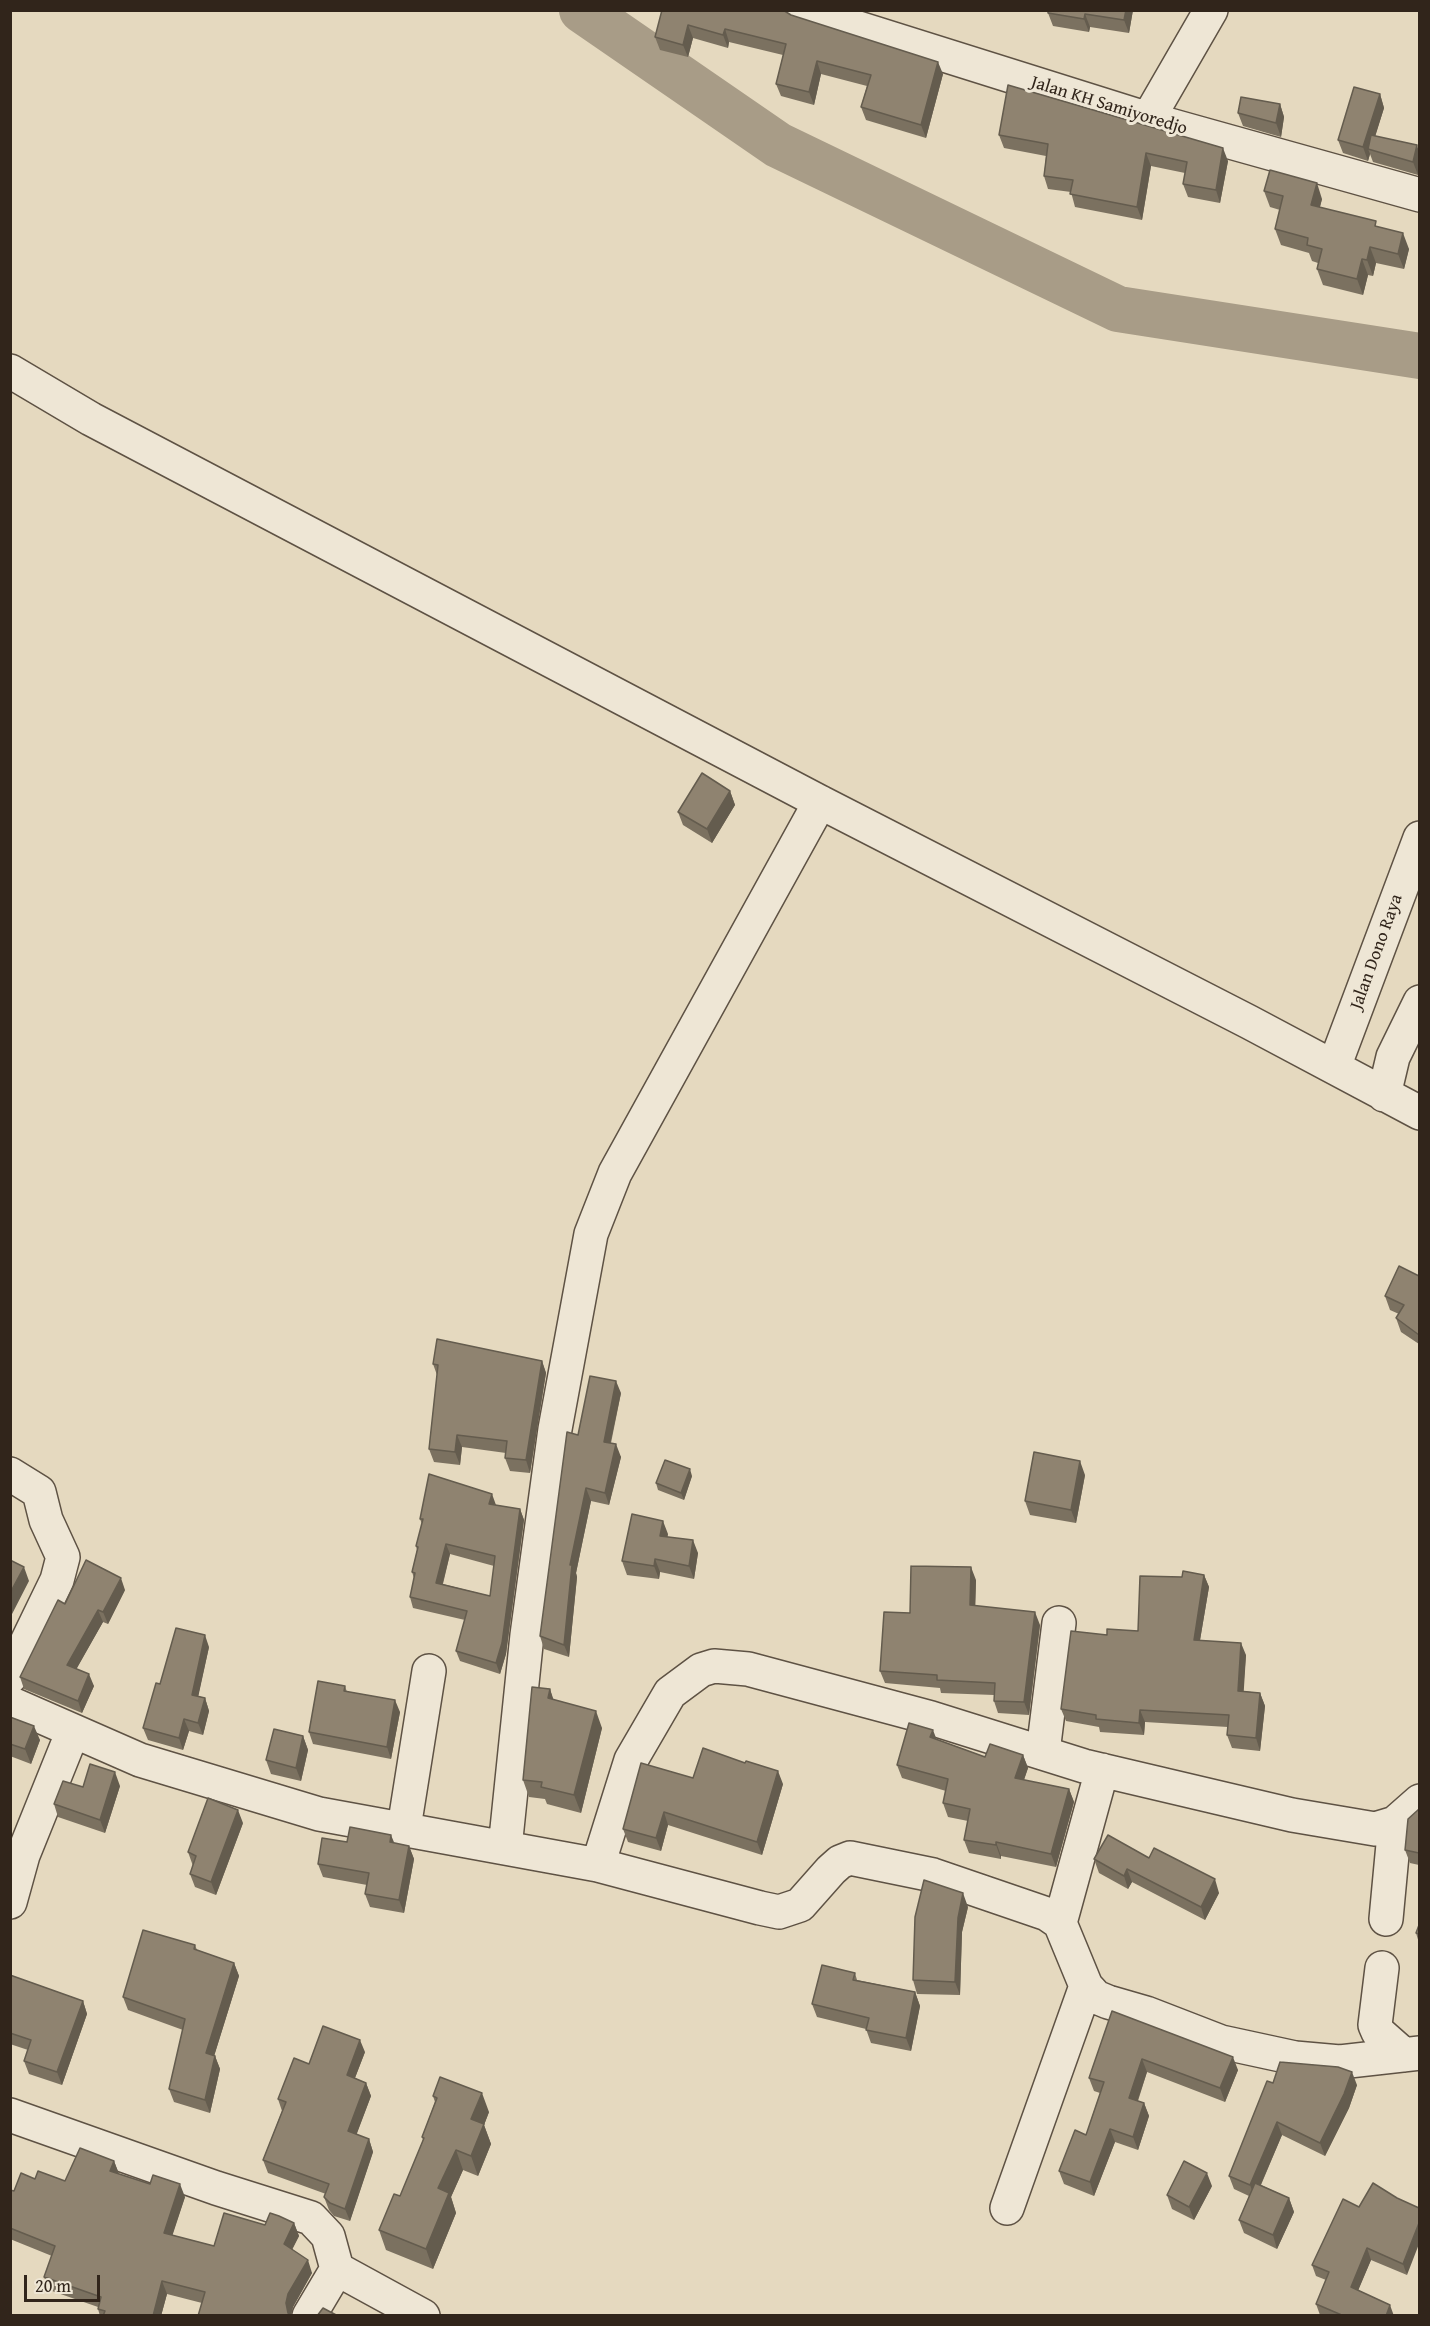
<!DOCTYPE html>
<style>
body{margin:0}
#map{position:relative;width:1430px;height:2326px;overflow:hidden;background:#e5d9bf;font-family:"Gentium Book Plus",serif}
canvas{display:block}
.frame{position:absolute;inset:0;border:12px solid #31251b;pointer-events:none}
.scale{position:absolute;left:24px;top:2275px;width:76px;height:27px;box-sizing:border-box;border:3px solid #31251b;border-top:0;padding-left:8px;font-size:18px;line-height:21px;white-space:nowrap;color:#31251b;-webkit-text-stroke:4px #eee6d5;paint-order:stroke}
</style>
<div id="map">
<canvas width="1430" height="2326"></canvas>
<div class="frame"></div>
<div class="scale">20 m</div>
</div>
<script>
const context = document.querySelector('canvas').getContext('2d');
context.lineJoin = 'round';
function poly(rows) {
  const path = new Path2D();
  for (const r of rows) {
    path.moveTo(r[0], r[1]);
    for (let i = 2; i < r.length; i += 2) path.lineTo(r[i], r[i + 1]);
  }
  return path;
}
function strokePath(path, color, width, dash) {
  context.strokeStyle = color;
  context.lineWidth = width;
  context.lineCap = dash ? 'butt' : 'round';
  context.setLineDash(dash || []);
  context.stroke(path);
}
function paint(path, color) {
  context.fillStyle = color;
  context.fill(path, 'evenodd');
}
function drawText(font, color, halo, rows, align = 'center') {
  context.font = font + ' "Gentium Book Plus",serif';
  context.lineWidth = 6;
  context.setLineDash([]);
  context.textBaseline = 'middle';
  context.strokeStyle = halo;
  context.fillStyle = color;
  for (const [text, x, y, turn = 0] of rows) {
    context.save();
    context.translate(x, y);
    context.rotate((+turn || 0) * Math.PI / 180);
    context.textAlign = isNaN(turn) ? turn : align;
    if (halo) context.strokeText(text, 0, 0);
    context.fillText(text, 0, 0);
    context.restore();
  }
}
const river = poly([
 [582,10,778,145,1118,309,1420,356]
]);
const minor = poly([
 [801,10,1148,119,1420,195],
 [1148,119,1211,10],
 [10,371,91,419,820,802,1249,1022,1420,1113],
 [1334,1067,1420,838],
 [1384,1095,1393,1057,1420,1002],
 [10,1474,39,1492,46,1520,63,1557,57,1580,10,1677],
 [10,1703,140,1760,319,1814,598,1865,760,1908,779,1912,800,1905,831,1870,840,1862,850,1858,933,1875,1047,1914,1060,1923,1086,1986,1096,1997,1108,2002,1146,2013,1221,2042,1295,2058,1340,2062,1420,2053],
 [1043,1752,1059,1623],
 [404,1828,429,1671],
 [505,1848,527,1635,555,1429,591,1234,615,1173,820,802],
 [598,1865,631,1760,670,1693,701,1670,714,1666,748,1669,931,1718,1084,1766,1292,1815,1375,1829,1395,1823,1420,1801],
 [10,1902,23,1855,73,1731],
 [1386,1919,1395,1823],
 [1060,1923,1102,1770],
 [1382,1968,1375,2025,1378,2032,1404,2055],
 [10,2115,216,2188,311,2218,328,2236,337,2269,423,2316],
 [1007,2208,1086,1986],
 [309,2316,337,2269]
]);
const wall = poly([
 [662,10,791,15,943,74,926,138,866,120,861,107,867,86,821,74,814,105,781,96,776,84,783,55,729,42,728,48,693,38,688,57,660,50,655,37],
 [1048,10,1133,10,1129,33,1090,27,1089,32,1053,26,1048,13],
 [1380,94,1384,108,1375,136,1417,145,1418,175,1373,162,1370,154,1368,161,1343,153,1338,140],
 [1280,104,1284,117,1281,137,1243,126,1238,113],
 [999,135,1228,161,1220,203,1188,197,1183,184,1185,173,1151,166,1142,220,1075,207,1071,192,1048,189,1044,176,1046,156,1004,148],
 [1264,191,1322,199,1320,207,1378,227,1409,249,1404,269,1376,263,1373,276,1368,275,1363,295,1323,285,1317,269,1318,263,1312,261,1309,253,1281,245,1275,229,1280,210,1270,207],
 [730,791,735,805,712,843,683,825,678,812],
 [1419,1276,1419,1344,1401,1332,1396,1318,1399,1314,1390,1310,1385,1296],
 [542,1361,546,1373,530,1473,510,1471,505,1458,506,1453,462,1447,460,1465,434,1462,429,1449,437,1375,433,1364],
 [621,1393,611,1443,621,1457,609,1505,591,1501,576,1573,577,1577,569,1657,544,1649,540,1636,578,1435],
 [1085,1475,1076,1523,1030,1515,1025,1501],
 [692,1476,684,1500,658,1490,656,1483],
 [496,1505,520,1509,524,1520,506,1654,500,1674,460,1661,456,1651,465,1620,413,1608,410,1597,414,1578,412,1572,417,1550,416,1546,422,1524,420,1519],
 [450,1554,494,1566,490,1596,443,1584],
 [668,1534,667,1537,698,1553,694,1579,660,1572,659,1579,627,1575,622,1561],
 [1204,1575,1209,1587,1200,1640,1246,1655,1243,1691,1260,1693,1265,1706,1260,1751,1232,1748,1227,1735,1228,1727,1145,1722,1144,1735,1100,1732,1099,1727,1066,1721,1061,1709,1107,1635,1138,1631,1182,1577],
 [976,1580,975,1605,1040,1625,1029,1715,998,1713,994,1701,994,1695,941,1693,940,1688,885,1683,880,1671,910,1613],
 [125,1590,108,1624,103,1622,76,1669,94,1686,82,1713,24,1689,20,1677,65,1604],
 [209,1647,198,1696,205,1698,209,1711,203,1735,189,1731,183,1750,148,1740,143,1728,160,1684],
 [345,1686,347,1692,400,1712,391,1759,313,1744,309,1732],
 [550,1689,553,1700,602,1728,581,1813,547,1804,545,1799,529,1797,523,1780],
 [10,1717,40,1740,31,1764,10,1756],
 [303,1736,308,1750,301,1781,271,1774,266,1760],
 [936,1739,985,1757,1023,1755,1028,1768,1024,1780,1069,1789,1074,1802,1056,1867,1001,1856,1001,1859,969,1853,964,1840,968,1821,948,1817,943,1803,946,1791,902,1778,897,1765],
 [693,1778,783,1784,762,1855,668,1825,661,1851,628,1842,623,1829],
 [120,1786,105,1833,58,1817,54,1804,83,1787],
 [1419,1809,1419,1865,1410,1863,1405,1850],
 [243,1823,216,1895,195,1887,190,1874,193,1866,188,1852],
 [347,1842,394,1843,409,1846,414,1859,404,1913,370,1907,365,1894,367,1885,323,1877,318,1864],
 [1149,1858,1219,1893,1205,1920,1132,1882,1128,1889,1099,1873,1094,1859],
 [968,1907,962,1932,960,1995,917,1994,913,1980],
 [1419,1925,1419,1943,1416,1933],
 [195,1945,197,1950,234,1963,239,1976,214,2056,215,2056,220,2069,210,2113,174,2102,169,2089,183,2030,128,2010,123,1997],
 [855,1973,857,1980,915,1992,920,2006,911,2051,871,2043,866,2029,817,2017,812,2004],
 [10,1975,83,2001,87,2014,62,2085,29,2074,24,2061,28,2050,10,2044],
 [1112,2011,1238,2070,1225,2102,1147,2072,1138,2101,1144,2103,1149,2116,1138,2150,1115,2142,1094,2196,1064,2184,1059,2171,1086,2135,1100,2093,1094,2091,1089,2078],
 [365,2052,355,2078,366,2083,371,2096,356,2135,369,2139,373,2152,350,2221,334,2216,329,2210,324,2197,326,2194,268,2173,263,2160,282,2111,278,2099,309,2064],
 [1273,2083,1357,2085,1349,2108,1325,2156,1282,2135,1261,2185,1289,2198,1294,2212,1277,2249,1244,2233,1239,2220,1249,2196,1234,2189,1229,2176],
 [433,2096,489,2112,484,2125,491,2144,478,2176,463,2170,451,2197,456,2213,433,2269,386,2250,379,2230,400,2196,423,2140,422,2137,435,2102],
 [114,2161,119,2174,185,2197,172,2235,214,2246,265,2225,294,2223,299,2236,292,2250,312,2273,293,2307,291,2315,202,2303,167,2294,161,2316,100,2316,98,2309,98,2307,49,2290,44,2277,52,2256,10,2239,10,2190,14,2191,35,2179,65,2181],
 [1212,2186,1194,2220,1172,2209,1167,2195],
 [1397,2198,1407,2275,1371,2260,1358,2290,1394,2316,1320,2315,1316,2304,1326,2280,1316,2276,1312,2265,1359,2207]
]);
const shadedWall = poly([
 [1126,10,1133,10,1129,33,1124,20],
 [1085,14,1090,27,1089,32,1084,19],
 [688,25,693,38,688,57,683,45],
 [725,29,729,42,728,48,723,35],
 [817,61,821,74,814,105,809,92],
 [938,62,943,74,926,138,921,125],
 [1380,94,1384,108,1371,150,1368,149,1370,154,1368,161,1363,147],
 [1280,104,1284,117,1281,137,1276,123],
 [1417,145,1419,152,1419,169,1418,175,1413,162],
 [1223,148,1228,161,1220,203,1216,190],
 [1146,153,1151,166,1142,220,1137,207],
 [1317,183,1322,199,1316,221,1311,205],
 [1403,233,1409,249,1404,269,1398,254],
 [1370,247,1376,263,1373,276,1367,260],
 [1362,259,1368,275,1363,295,1357,279],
 [730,791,735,805,712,843,707,829],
 [542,1361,546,1373,530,1473,526,1460],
 [616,1381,621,1393,608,1454,604,1442],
 [457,1435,462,1447,460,1465,455,1452],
 [616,1444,621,1457,609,1505,605,1493],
 [1080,1461,1085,1475,1076,1523,1071,1510],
 [690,1469,692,1476,684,1500,681,1493],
 [586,1488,591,1501,576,1573,577,1577,569,1657,564,1645,570,1565],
 [492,1494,496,1505,489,1504],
 [520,1509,524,1520,506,1654,500,1674,496,1663],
 [663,1521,668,1534,665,1549,660,1536],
 [693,1540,698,1553,694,1579,689,1566],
 [446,1544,450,1554,440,1594,436,1583],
 [655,1559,660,1572,659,1579,654,1566],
 [24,1567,29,1581,10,1618,10,1593],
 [971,1567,976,1580,975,1618,970,1605],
 [1204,1575,1209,1587,1198,1652,1194,1640],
 [121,1578,125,1590,108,1624,103,1612],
 [98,1610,103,1622,72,1677,67,1665],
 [1035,1612,1040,1625,1029,1715,1024,1702],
 [205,1635,209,1647,196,1707,192,1695],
 [1241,1643,1246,1655,1243,1703,1238,1691],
 [89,1674,94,1686,82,1713,78,1701],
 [550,1689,556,1707,548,1698],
 [1260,1693,1265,1706,1260,1751,1256,1738],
 [205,1698,209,1711,203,1735,198,1723],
 [395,1700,400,1712,391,1759,387,1747],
 [1140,1710,1145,1722,1144,1735,1139,1723],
 [596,1711,602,1728,581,1813,574,1795],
 [184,1719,189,1731,183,1750,179,1738],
 [34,1726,40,1740,31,1764,25,1749],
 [933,1730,938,1743,930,1737],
 [303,1736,308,1750,301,1781,296,1768],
 [1023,1755,1028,1768,1020,1791,1015,1778],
 [778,1771,783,1784,762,1855,757,1842],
 [115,1772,120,1786,105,1833,100,1820],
 [1069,1789,1074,1802,1056,1867,1051,1854],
 [238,1810,243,1823,216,1895,211,1882],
 [664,1812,668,1825,661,1851,656,1838],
 [391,1835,396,1847,390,1842],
 [996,1842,1001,1856,1001,1859,996,1845],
 [409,1846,414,1859,404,1913,399,1900],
 [1127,1869,1132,1882,1128,1889,1124,1876],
 [1215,1879,1219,1893,1205,1920,1201,1907],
 [963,1893,968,1907,962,1932,960,1995,955,1982,958,1918],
 [234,1963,239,1976,211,2066,206,2053],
 [915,1992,920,2006,911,2051,906,2038],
 [83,2001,87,2014,62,2085,57,2072],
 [360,2040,365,2052,351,2088,347,2075],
 [215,2056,220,2069,210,2113,205,2100],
 [1233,2057,1238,2070,1225,2102,1220,2088],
 [1142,2059,1147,2072,1134,2111,1129,2098],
 [1352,2072,1357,2085,1349,2108,1325,2156,1320,2143],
 [366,2083,371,2096,353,2144,348,2131],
 [482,2093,489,2112,484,2125,491,2144,478,2176,471,2156,471,2119],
 [1144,2103,1149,2116,1138,2150,1133,2137],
 [1277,2122,1282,2135,1255,2198,1250,2185],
 [1110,2129,1115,2142,1094,2196,1090,2182],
 [369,2139,373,2152,350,2221,345,2209],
 [456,2150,463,2170,451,2197,456,2213,433,2269,426,2249,438,2188],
 [114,2161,119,2174,110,2171],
 [1207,2173,1212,2186,1194,2220,1189,2207],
 [180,2184,185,2197,169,2246,164,2233],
 [1289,2198,1294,2212,1277,2249,1273,2235],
 [294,2223,299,2236,288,2257,284,2244],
 [1419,2223,1419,2244,1407,2275,1403,2264],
 [1367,2248,1371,2260,1355,2298,1351,2287],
 [308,2260,312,2273,293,2307,291,2316,289,2316,286,2303,288,2294],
 [162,2281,167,2294,161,2316,153,2316],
 [1390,2305,1394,2316,1386,2316]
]);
const building = poly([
 [662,10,783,10,791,15,938,62,921,125,861,107,871,75,817,61,809,92,776,84,786,44,725,29,723,35,688,25,683,45,655,37,662,10],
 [1048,10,1126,10,1124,20,1085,14,1084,19,1048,13,1048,10],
 [1008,85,1223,148,1216,190,1183,184,1187,162,1146,153,1137,207,1070,194,1073,180,1044,176,1048,144,999,135,1008,85],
 [1354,87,1380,94,1363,147,1338,140,1354,87],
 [1241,97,1280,104,1276,123,1238,113,1241,97],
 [1371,135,1417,145,1413,162,1368,149,1371,135],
 [1270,170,1317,183,1311,205,1376,221,1375,226,1403,233,1398,254,1370,247,1367,260,1362,259,1357,279,1317,269,1322,249,1307,245,1308,238,1275,229,1283,196,1264,191,1270,170],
 [702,773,730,791,707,829,678,812,702,773],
 [1399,1266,1419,1276,1419,1335,1396,1318,1404,1305,1385,1296,1399,1266],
 [437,1339,542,1361,526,1460,505,1458,507,1441,457,1435,455,1452,429,1449,438,1365,433,1364,437,1339],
 [590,1376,616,1381,604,1442,616,1444,605,1493,586,1488,570,1565,572,1565,564,1645,540,1636,567,1432,578,1435,590,1376],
 [1034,1452,1080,1461,1071,1510,1025,1501,1034,1452],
 [665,1460,690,1469,681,1493,656,1483,665,1460],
 [429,1474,492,1494,489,1504,520,1509,502,1643,496,1663,456,1651,467,1611,410,1597,415,1573,412,1572,418,1547,416,1546,423,1519,420,1519,429,1474],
 [446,1544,495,1556,490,1596,436,1583,446,1544],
 [632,1514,663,1521,660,1536,693,1540,689,1566,655,1559,654,1566,622,1561,632,1514],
 [10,1560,24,1567,10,1593,10,1560],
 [86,1560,121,1578,103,1612,98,1610,67,1665,89,1674,78,1701,20,1677,58,1600,65,1604,86,1560],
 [911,1566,971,1567,970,1605,1035,1612,1024,1702,994,1701,995,1683,937,1680,937,1675,880,1671,884,1612,910,1613,911,1566],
 [1183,1571,1204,1575,1194,1640,1241,1643,1238,1691,1260,1693,1256,1738,1227,1735,1229,1715,1140,1710,1139,1723,1096,1719,1096,1715,1061,1709,1071,1631,1107,1635,1107,1629,1138,1631,1140,1576,1182,1577,1183,1571],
 [176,1628,205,1635,192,1695,205,1698,198,1723,184,1719,179,1738,143,1728,156,1683,160,1684,176,1628],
 [318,1681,345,1686,344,1691,395,1700,387,1747,309,1732,318,1681],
 [532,1687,550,1689,548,1698,596,1711,574,1795,541,1787,542,1782,523,1780,532,1687],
 [10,1717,34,1726,25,1749,10,1744,10,1717],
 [909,1723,933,1730,930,1737,985,1757,990,1744,1023,1755,1015,1778,1069,1789,1051,1854,996,1842,996,1845,964,1840,970,1809,943,1803,948,1779,897,1765,909,1723],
 [274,1729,303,1736,296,1768,266,1760,274,1729],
 [703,1748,745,1763,746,1761,778,1771,757,1842,664,1812,656,1838,623,1829,641,1763,693,1778,703,1748],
 [90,1764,115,1772,100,1820,54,1804,63,1781,83,1787,90,1764],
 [208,1798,238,1810,211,1882,190,1874,196,1856,188,1852,208,1798],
 [1419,1809,1419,1853,1405,1850,1408,1819,1419,1809],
 [350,1827,391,1835,390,1842,409,1846,399,1900,365,1894,369,1873,318,1864,322,1838,347,1842,350,1827],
 [1108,1835,1149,1858,1154,1848,1215,1879,1201,1907,1127,1869,1124,1876,1094,1859,1108,1835],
 [924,1880,963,1893,958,1918,955,1982,913,1980,915,1917,924,1880],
 [1419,1925,1419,1934,1416,1933,1419,1925],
 [143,1930,195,1945,194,1949,234,1963,206,2053,215,2056,205,2100,169,2089,185,2019,123,1997,143,1930],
 [822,1965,855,1973,853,1980,915,1992,906,2038,866,2030,869,2018,812,2004,822,1965],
 [10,1975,83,2001,57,2072,24,2061,31,2040,10,2033,10,1975],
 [1112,2011,1233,2057,1220,2088,1142,2059,1129,2098,1144,2103,1133,2137,1110,2129,1090,2182,1059,2171,1075,2130,1086,2135,1104,2082,1089,2078,1112,2011],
 [323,2026,360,2040,347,2075,366,2083,348,2131,369,2139,345,2209,330,2203,324,2197,329,2184,263,2160,286,2102,278,2099,294,2058,309,2064,323,2026],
 [1280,2062,1338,2067,1352,2072,1344,2094,1320,2143,1277,2122,1250,2185,1229,2176,1267,2081,1273,2083,1280,2062],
 [440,2077,482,2093,471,2119,484,2124,471,2156,456,2150,438,2188,449,2193,426,2249,379,2230,394,2194,400,2196,424,2138,422,2137,437,2098,433,2096,440,2077],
 [80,2148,114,2161,110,2171,150,2184,153,2175,180,2184,164,2233,214,2246,224,2213,265,2225,270,2213,279,2216,294,2223,284,2244,308,2260,288,2294,286,2303,288,2313,291,2316,198,2316,205,2292,162,2281,153,2316,103,2316,105,2311,98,2309,101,2297,44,2277,55,2246,10,2228,10,2190,14,2191,21,2173,35,2179,38,2171,65,2181,80,2148],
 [1184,2161,1207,2173,1189,2207,1167,2195,1184,2161],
 [1255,2183,1289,2198,1273,2235,1239,2220,1255,2183],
 [1373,2183,1397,2198,1419,2208,1419,2223,1403,2264,1367,2248,1351,2287,1390,2305,1386,2316,1344,2316,1316,2304,1329,2272,1312,2265,1343,2199,1359,2207,1373,2183],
 [323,2308,338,2316,317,2316,323,2308]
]);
const streetNames = [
 ["Jalan KH Samiyoredjo",1109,106,17],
 ["Jalan Dono Raya",1377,952,-70]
];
strokePath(river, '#a89c87', 46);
strokePath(minor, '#5e5244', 36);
strokePath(minor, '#eee6d5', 33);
paint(wall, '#7b7160');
paint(shadedWall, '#645c4e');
paint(building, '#8f8370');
strokePath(building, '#645c4e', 1.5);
drawText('18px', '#31251b', '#eee6d5', streetNames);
</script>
